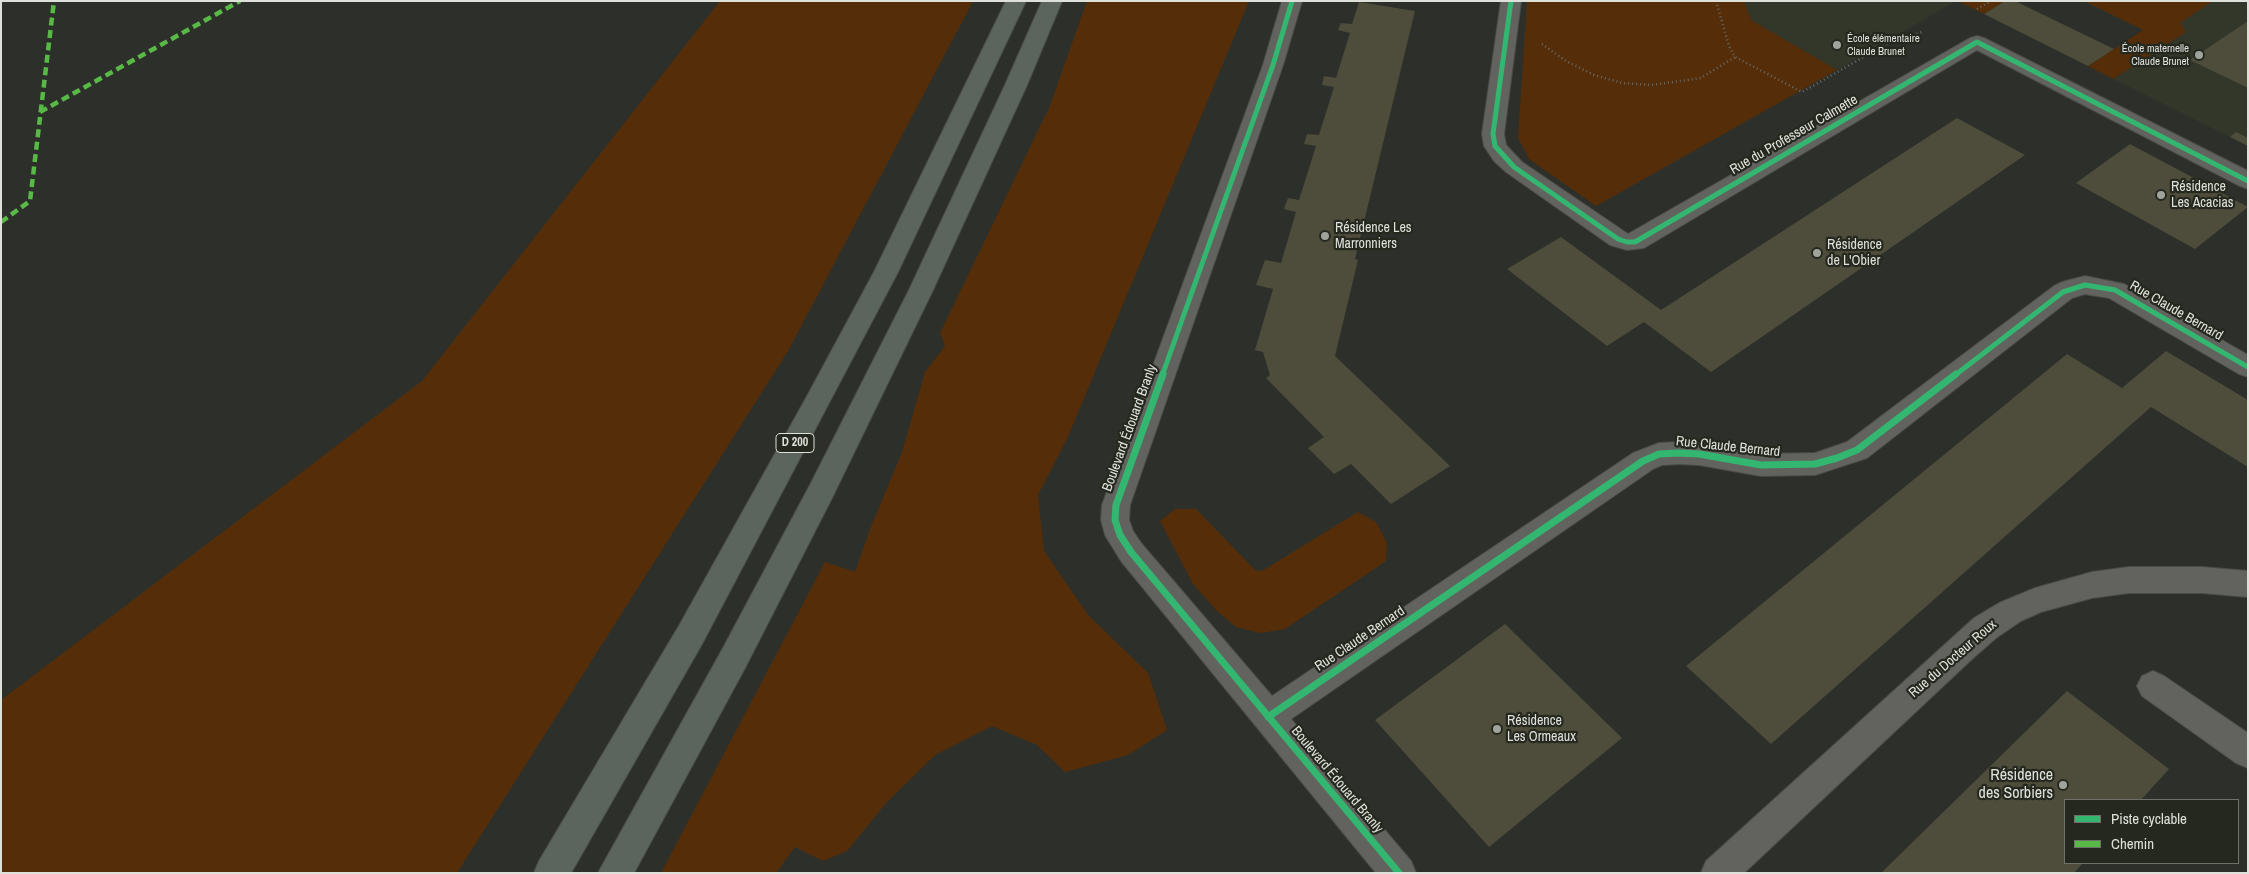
<!DOCTYPE html>
<meta charset="utf-8">
<style>
body{margin:0}
#map{position:relative;width:2249px;height:874px;overflow:hidden;background:#2d302a;font-family:"Archivo Narrow",sans-serif}
canvas{display:block}
.frame{position:absolute;inset:0;border:2px solid #dee0da;pointer-events:none}
.legend{position:absolute;left:2064px;top:799px;width:175px;height:65px;box-sizing:border-box;background:#25281e;border:1px solid #6f7269;margin:0;padding:6px 9px;list-style:none;font-size:15px;color:#dee0da}
.legend li{display:flex;align-items:center;gap:10px;height:25px}
.legend b{width:25px;border:1px solid #6f7269}
</style>
<div id="map">
<canvas width="2249" height="874"></canvas>
<div class="frame"></div>
<ul class="legend">
<li><b style="height:6px;background:#33b770"></b>Piste cyclable</li>
<li><b style="height:6px;background:#58b947"></b>Chemin</li>
</ul>
</div>
<script>
const context = document.querySelector('canvas').getContext('2d');
context.lineJoin = 'round';
function paint(path, color) {
  context.fillStyle = color;
  context.fill(path, 'evenodd');
}
function poly(rows) {
  const path = new Path2D();
  for (const r of rows) {
    path.moveTo(r[0], r[1]);
    for (let i = 2; i < r.length; i += 2) path.lineTo(r[i], r[i + 1]);
  }
  return path;
}
function strokePath(path, color, width, dash) {
  context.strokeStyle = color;
  context.lineWidth = width;
  context.lineCap = dash ? 'butt' : 'round';
  context.setLineDash(dash || []);
  context.stroke(path);
}
function drawText(font, color, halo, rows, align = 'center') {
  context.font = font + ' "Archivo Narrow",sans-serif';
  context.lineWidth = 4.5;
  context.setLineDash([]);
  context.textBaseline = 'middle';
  context.strokeStyle = halo;
  context.fillStyle = color;
  for (const [text, x, y, turn = 0] of rows) {
    context.save();
    context.translate(x, y);
    context.rotate((+turn || 0) * Math.PI / 180);
    context.textAlign = isNaN(turn) ? turn : align;
    if (halo) context.strokeText(text, 0, 0);
    context.fillText(text, 0, 0);
    context.restore();
  }
}
const built = poly([
 [1744,1,1956,1,1837,70,1751,20],
 [2213,1,2248,1,2248,146,2113,79,2186,32,2179,23]
]);
const green = poly([
 [720,1,973,1,788,351,457,873,1,873,1,700,422,381],
 [1087,1,1249,1,1067,439,1038,495,1044,551,1088,615,1148,673,1167,730,1128,755,1065,772,1037,745,992,726,935,755,887,802,847,851,823,861,795,847,776,873,661,873,825,562,855,572,870,529,902,452,925,372,945,346,940,333,1049,108],
 [1527,1,1744,1,1751,20,1837,70,1596,206,1529,159,1518,138],
 [1957,1,2005,1,1984,14],
 [2084,1,2213,1,2180,23,2186,32,2113,79,2088,66,2143,30],
 [1175,509,1196,509,1255,570,1262,571,1358,512,1376,522,1387,543,1386,561,1285,629,1260,633,1236,627,1217,611,1193,584,1160,521]
]);
const building = poly([
 [2005,1,2015,1,2114,49,2088,66,1984,14],
 [1359,2,1415,11,1355,259,1358,260,1335,356,1450,466,1391,504,1351,464,1334,474,1308,448,1324,437,1266,378,1270,375,1263,352,1255,350,1273,289,1256,285,1265,260,1281,263,1296,212,1284,209,1288,198,1299,200,1316,146,1304,144,1307,134,1319,135,1334,87,1322,85,1324,76,1336,78,1350,33,1338,30,1341,23,1352,24],
 [2248,21,2248,88,2190,60],
 [1957,118,2025,155,1711,372,1644,322,1607,346,1507,269,1561,237,1661,310],
 [2236,132,2248,138,2248,146,2230,137],
 [2130,144,2248,207,2195,249,2076,183],
 [2166,351,2248,400,2248,467,2151,407,1771,744,1686,666,2067,354,2122,388],
 [1505,624,1622,738,1489,847,1375,720],
 [2067,691,2169,769,2141,800,2065,800,2065,863,2083,863,2074,873,1881,873]
]);
const path = poly([
 [1716,1,1729,46,1735,57,1802,92,1892,41,1922,32],
 [1977,9,1991,1],
 [1542,44,1566,61,1594,75,1622,83,1652,85,1701,78,1735,57]
]);
const lane = poly([
 [2153,671,2164,676,2248,733,2248,768,2236,763,2142,696,2137,686,2142,676,2153,671]
]);
const street = poly([
 [1282,1,1302,1,1283,65,1130,505,1129,520,1133,531,1141,543,1272,696,1633,453,1659,443,1679,442,1699,443,1761,454,1815,453,1847,442,2054,286,2062,282,2085,276,2124,284,2248,355,2248,377,2239,374,2109,298,2085,294,2072,298,1867,458,1815,475,1761,476,1699,465,1679,464,1662,465,1653,469,1291,719,1411,861,1416,873,1376,873,1121,561,1105,535,1101,520,1102,505,1263,65,1282,1],
 [1501,1,1521,1,1504,134,1506,145,1522,162,1628,234,1970,38,1977,36,1984,38,2248,171,2248,189,2240,186,1977,50,1644,248,1627,250,1610,245,1506,172,1494,161,1484,146,1482,134,1501,1],
 [2129,567,2202,567,2248,571,2248,597,2202,593,2129,593,2092,598,2041,612,2021,621,1996,638,1971,660,1744,873,1701,873,1706,861,1974,618,1999,603,2035,588,2092,572,2129,567]
]);
const primary = poly([
 [1006,1,1026,1,898,272,702,644,571,873,534,873,539,861,680,624,806,398,874,272,1006,1],
 [1042,1,1062,1,1027,85,933,290,832,498,745,668,634,873,598,873,723,648,811,483,909,290,1005,85,1042,1]
]);
const quiet = poly([
 [40,112,240,1],
 [1,222,30,201,54,1]
]);
const cyclewayFar1 = poly([
 [1511,1,1493,134,1495,146,1514,167,1618,239,1627,242,1635,242,1977,42,2248,181],
 [1162,376,1273,65,1292,1],
 [1954,376,2063,292,2085,285,2115,290,2248,367]
]);
const cycleway = poly([
 [1163,374,1116,505,1115,520,1120,535,1131,552,1399,873],
 [1268,717,1643,461,1659,454,1679,453,1699,454,1761,465,1815,464,1837,458,1857,450,1956,374]
]);
const markers = [
 [1837,45,5,"#a0a29c"],
 [2199,55,5,"#a0a29c"],
 [2161,195,5,"#a0a29c"],
 [1325,236,5,"#a0a29c"],
 [1817,253,5,"#a0a29c"],
 [1497,729,5,"#a0a29c"],
 [2063,785,5,"#a0a29c"]
];
const farPoinames = [
 ["École élémentaire",1847,39],
 ["Claude Brunet",1847,52],
 ["École maternelle",2189,49,"right"],
 ["Claude Brunet",2189,62,"right"]
];
const shields = [
 [795,443,38]
];
const shieldNames = [
 ["D 200",795,443]
];
const streetNames = [
 ["Rue du Professeur Calmette",1794,135,-30],
 ["Rue Claude Bernard",2176,311,30],
 ["Boulevard Édouard Branly",1130,428,-70],
 ["Rue Claude Bernard",1728,447,6],
 ["Rue Claude Bernard",1360,639,-34],
 ["Rue du Docteur Roux",1953,659,-41],
 ["Boulevard Édouard Branly",1337,780,50]
];
const poiNames = [
 ["Résidence",2171,187],
 ["Les Acacias",2171,203],
 ["Résidence Les",1335,228],
 ["Marronniers",1335,244],
 ["Résidence",1827,245],
 ["de L'Obier",1827,261],
 ["Résidence",1507,721],
 ["Les Ormeaux",1507,737]
];
const nearPoinames = [
 ["Résidence",2053,776],
 ["des Sorbiers",2053,794]
];
paint(built, '#323729');
paint(green, '#552e09');
paint(building, '#4e4c3a');
strokePath(lane, '#4a4c47', 2);
strokePath(street, '#4a4c47', 2);
strokePath(primary, '#4a4c47', 2);
strokePath(path, '#686966', 2.5, [1, 3]);
paint(lane, '#62635f');
paint(street, '#62635f');
paint(primary, '#5c655d');
strokePath(quiet, '#58b947', 4.5, [8, 4.5]);
strokePath(cyclewayFar1, '#33b770', 5);
strokePath(cycleway, '#33b770', 7);
for (const [x, y, r, color] of markers) {
  const dot = new Path2D();
  dot.arc(x, y, r, 0, 2 * Math.PI);
  context.fillStyle = color;
  context.fill(dot);
  strokePath(dot, '#25281e', 2);
}
drawText('11px', '#dee0da', '#25281e', farPoinames, 'left');
for (const [x, y, w] of shields) {
  const box = new Path2D();
  box.roundRect(x - w / 2, y - 9.5, w, 19, 4);
  context.fillStyle = '#25281e';
  context.fill(box);
  strokePath(box, '#dee0da', 1);
}
drawText('bold 12px', '#dee0da', null, shieldNames);
drawText('14px', '#dee0da', '#25281e', streetNames);
drawText('14px', '#dee0da', '#25281e', poiNames, 'left');
drawText('16px', '#dee0da', '#25281e', nearPoinames, 'right');
</script>
